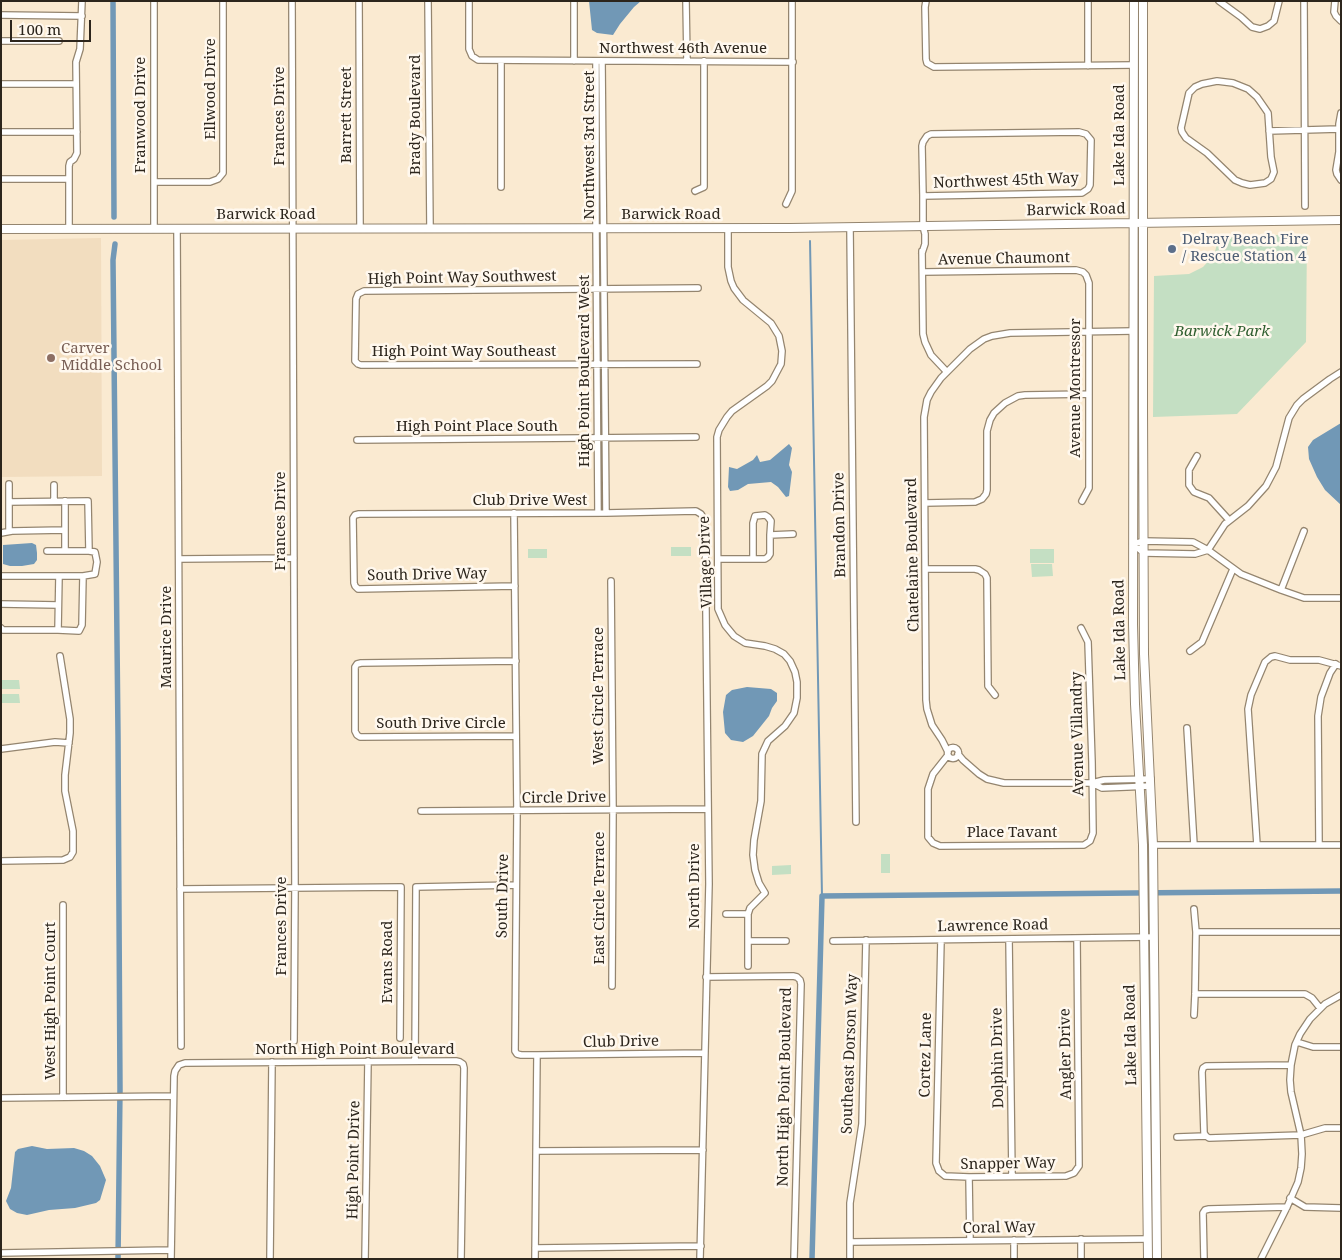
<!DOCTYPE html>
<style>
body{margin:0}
#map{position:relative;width:1342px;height:1260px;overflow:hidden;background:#faead1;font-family:"Noto Serif",serif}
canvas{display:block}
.frame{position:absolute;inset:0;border:2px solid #2c251c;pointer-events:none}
.scale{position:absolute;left:10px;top:20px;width:81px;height:22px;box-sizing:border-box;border:2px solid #2c251c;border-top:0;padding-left:6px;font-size:15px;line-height:18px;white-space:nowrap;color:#2c251c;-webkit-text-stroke:4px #fff8ee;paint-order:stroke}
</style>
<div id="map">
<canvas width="1342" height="1260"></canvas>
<div class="frame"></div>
<div class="scale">100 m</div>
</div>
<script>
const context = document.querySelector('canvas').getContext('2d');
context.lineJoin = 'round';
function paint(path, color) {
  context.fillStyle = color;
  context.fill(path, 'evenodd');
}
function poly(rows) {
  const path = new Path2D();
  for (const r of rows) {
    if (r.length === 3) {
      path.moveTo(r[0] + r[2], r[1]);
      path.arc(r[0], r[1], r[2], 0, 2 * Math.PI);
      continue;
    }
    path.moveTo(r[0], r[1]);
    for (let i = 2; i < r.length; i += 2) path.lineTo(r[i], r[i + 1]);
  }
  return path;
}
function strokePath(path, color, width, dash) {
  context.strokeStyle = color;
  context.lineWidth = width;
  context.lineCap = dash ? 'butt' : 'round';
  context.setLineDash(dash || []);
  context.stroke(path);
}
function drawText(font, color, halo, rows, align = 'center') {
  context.font = font + ' "Noto Serif",serif';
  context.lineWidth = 5;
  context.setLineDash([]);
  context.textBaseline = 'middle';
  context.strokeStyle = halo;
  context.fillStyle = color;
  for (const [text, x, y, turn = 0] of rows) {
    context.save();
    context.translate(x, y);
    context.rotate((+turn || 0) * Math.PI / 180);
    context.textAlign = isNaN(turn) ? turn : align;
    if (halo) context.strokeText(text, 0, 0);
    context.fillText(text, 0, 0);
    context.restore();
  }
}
const built = poly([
 [101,238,102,476,1,477,1,240]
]);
const green = poly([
 [1307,234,1306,342,1237,414,1153,417,1154,276,1189,274,1203,267,1214,255,1219,237],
 [671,547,691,547,691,556,671,556],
 [528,549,547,549,547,558,528,558],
 [1030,549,1054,549,1054,563,1030,563],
 [1031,564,1052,564,1053,576,1032,577],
 [1,680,19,680,20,689,1,689],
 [1,694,19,694,20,703,1,703],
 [881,854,890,854,890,873,881,873],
 [791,865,791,874,772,875,772,866]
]);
const water = poly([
 [589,1,641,1,634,7,620,24,613,35,597,33,592,30],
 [1341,423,1341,505,1325,490,1317,477,1309,459,1308,447,1313,440],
 [789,444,792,448,789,465,792,472,789,496,786,497,778,487,771,482,748,484,738,490,730,491,728,487,729,467,737,469,753,460,757,455,760,462,770,460],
 [32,543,36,545,37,553,37,560,34,564,22,566,10,566,3,564,3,545],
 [747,687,771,689,777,693,777,701,772,708,769,716,753,736,743,742,731,740,725,733,723,712,726,695,732,690],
 [32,1146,47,1149,74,1148,84,1151,92,1156,100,1166,106,1180,100,1200,96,1203,75,1208,49,1210,27,1215,17,1213,10,1209,6,1201,11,1188,15,1152,18,1149]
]);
const stream = poly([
 [810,241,822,896]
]);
const canal = poly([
 [113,1,114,217],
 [115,244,113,260,118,735,120,1090,118,1259],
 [812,1259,822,896,1341,891]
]);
const street = poly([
 [154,1,154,229],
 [292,1,295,888,294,1041],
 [359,1,360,228],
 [428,1,430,228],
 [469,1,469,49,472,56,478,60,793,62],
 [574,1,574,61],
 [686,1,687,61],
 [926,1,925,7,926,59,927,63,934,67,1133,65],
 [1219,1,1241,17,1252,27,1260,29,1268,26,1274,21,1279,1],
 [1304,1,1305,206],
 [1335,1,1334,12,1336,16,1341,21],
 [1,15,82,16],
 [1,41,59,41],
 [501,61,501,187],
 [596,61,596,228,598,513],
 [602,61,606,513],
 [1088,66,1088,1],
 [1217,81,1233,83,1248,89,1257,97,1266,110,1268,113,1271,157,1274,172,1271,179,1265,183,1250,185,1242,183,1235,180,1207,153,1186,138,1182,132,1181,128,1189,93,1195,87,1202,84,1217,81],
 [1,84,76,84],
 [1341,113,1339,124,1339,152,1336,170,1337,174,1341,180],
 [1269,131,1339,129],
 [1,132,77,132],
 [1,179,69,179],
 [154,182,210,182,218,179,223,173,223,1],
 [695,191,704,187,704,61],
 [786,204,792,191,792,1],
 [728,228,728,267,731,281,734,288,743,300,771,323,779,336,782,351,781,364,772,381,767,386,732,411,727,417,719,430,717,437,718,609,725,625,734,636,745,643,765,646,775,649,784,654,790,661,795,672,797,682,797,698,794,713,785,726,768,741,762,754,761,801,754,840,753,855,755,870,759,883,765,893,750,908,748,914,748,966],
 [850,228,856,822],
 [69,229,69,166,70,162,74,159,77,153,76,62,80,49,82,1],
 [177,229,181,1046],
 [922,251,923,334,925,342,931,355,947,372],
 [922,253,925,244,925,234,923,226,923,196,922,146,923,142,927,136,931,134,1079,132,1086,134,1091,140,1090,185,1088,189,1082,193,923,196],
 [923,272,1076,270,1083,272,1086,275,1089,283,1089,488,1082,501],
 [697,364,361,365,358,364,355,361,356,299,358,294,364,291,698,288],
 [357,440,696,437],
 [1197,456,1189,470,1189,485,1194,492,1209,498,1229,520],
 [9,484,9,502],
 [54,485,54,501],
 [65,501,65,551],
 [925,503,975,502,982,499,986,494,987,490,987,431,990,420,994,413,1005,403,1018,396,1025,395,1089,394],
 [514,513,517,811,515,1051,517,1054,521,1055,537,1055,705,1053],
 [1,533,12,531,65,530],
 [1133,544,1144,541,1193,542,1208,550,1241,574,1281,590,1304,598,1341,598],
 [1133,544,1144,553,1195,554,1208,550],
 [1208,550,1225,524,1248,506,1266,486,1276,467,1289,418,1297,405,1303,399,1330,379,1341,372],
 [47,551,89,551],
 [179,559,294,558],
 [718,559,765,559,768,557,770,554,770,535,793,534],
 [753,559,753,523,755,516,765,515,768,517,771,521,770,535],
 [925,569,975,569,979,570,985,574,987,578,988,686,995,695],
 [1,576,83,576,95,574,97,562,95,552,89,551,88,501,9,502,9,531],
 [611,581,613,810,612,986],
 [515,586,358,589,355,586,354,583,353,518,355,515,359,514,606,513,696,511,701,514,705,521,709,884,700,1259],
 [1281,590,1304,531],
 [1,604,58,605],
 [1,628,3,630,58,630,79,631,82,625,83,576],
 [58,630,59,576],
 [1190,651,1202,642,1233,569],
 [516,661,361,663,357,664,355,667,355,731,357,735,360,737,516,736],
 [1187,728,1194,845],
 [953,753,5.5],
 [1,749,55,742,69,743],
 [948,752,942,740,932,725,927,709,926,700,924,417,927,400,931,392,941,378,970,349,984,339,992,336,1010,333,1133,331],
 [958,754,963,760,979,774,987,779,1004,783,1092,783,1104,780,1151,779],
 [948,755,933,774,928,789,928,837,933,843,940,846,1084,845,1090,841,1093,833,1092,762,1088,642,1081,628],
 [1092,783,1102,788,1151,786],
 [421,811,708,809],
 [1153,845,1341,845],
 [1257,845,1248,709,1251,695,1265,662,1271,657,1275,656,1290,660,1319,660,1341,666],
 [1319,845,1318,716,1321,697,1330,673,1336,664],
 [1,861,63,860,70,857,73,852,73,831,65,791,65,775,70,733,70,719,60,656],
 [180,889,401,887,400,1038],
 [63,905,63,1097],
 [1194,909,1196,932,1195,994,1194,1015],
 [726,914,748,914],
 [1196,932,1341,932],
 [1009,939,1012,1176],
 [941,940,936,1163,939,1171,945,1176,969,1177,1066,1176,1074,1173,1079,1166,1077,938],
 [748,941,786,941],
 [833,941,1154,937],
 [706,977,793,976,797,977,800,980,801,984,794,1259],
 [1195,994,1305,994,1312,998,1320,1008],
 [1297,1042,1313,1047,1341,1047],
 [415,1061,416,887,516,885],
 [1,1098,173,1096],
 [1206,1136,1204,1133,1202,1072,1203,1068,1206,1066,1291,1065],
 [1177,1137,1206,1136,1209,1138,1301,1135,1325,1128,1341,1128],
 [536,1151,703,1150],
 [969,1177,970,1241],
 [1290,1198,1305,1207,1341,1208],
 [1081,1239,1081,1259],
 [1014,1240,1014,1259],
 [850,1242,1148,1239],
 [535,1248,701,1246],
 [1,1253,171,1250],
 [171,1259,174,1076,175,1071,179,1065,185,1063,456,1061,460,1062,463,1064,464,1068,461,1259],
 [270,1259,272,1062],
 [365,1259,368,1061],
 [535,1259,537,1055],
 [850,1259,850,1203,862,1124,866,940],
 [1204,1259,1203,1213,1205,1210,1209,1209,1287,1207],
 [1261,1259,1287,1207,1298,1182,1301,1168,1302,1154,1301,1135,1291,1092,1290,1080,1291,1065,1295,1045,1300,1034,1310,1019,1325,1004,1341,995]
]);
const secondary = poly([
 [1134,1,1133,624,1135,704,1143,845,1148,1259],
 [1143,1,1143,410,1144,654,1153,845,1157,1259],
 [1,229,790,228,1341,220]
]);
const markers = [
 [1172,249,5,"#5c6f8a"],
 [51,358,5,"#8d6e63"]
];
const streetNames = [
 ["Northwest 46th Avenue",683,49],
 ["Ellwood Drive",211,89,-90],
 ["Franwood Drive",141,115,-90],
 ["Barrett Street",347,115,-90],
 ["Brady Boulevard",416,115,-90],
 ["Frances Drive",280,116,-90],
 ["Lake Ida Road",1120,135,-90],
 ["Northwest 3rd Street",590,145,-90],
 ["Northwest 45th Way",1006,181,-2],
 ["Barwick Road",1076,210,-1],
 ["Barwick Road",266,215],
 ["Barwick Road",671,215],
 ["Avenue Chaumont",1004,259,-1],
 ["High Point Way Southwest",462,278,-1],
 ["High Point Way Southeast",464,352],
 ["High Point Boulevard West",585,371,-90],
 ["Avenue Montressor",1076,388,-90],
 ["High Point Place South",477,427],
 ["Club Drive West",530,501],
 ["Frances Drive",281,521,-90],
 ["Brandon Drive",840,525,-91],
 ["Chatelaine Boulevard",913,555,-91],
 ["Village Drive",706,562,-92],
 ["South Drive Way",427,575,-1],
 ["Lake Ida Road",1120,630,-91],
 ["Maurice Drive",167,637,-90],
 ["West Circle Terrace",599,696,-90],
 ["South Drive Circle",441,724],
 ["Avenue Villandry",1078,734,-91],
 ["Circle Drive",564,798,-1],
 ["Place Tavant",1012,833],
 ["North Drive",695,886,-90],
 ["South Drive",503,896,-89],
 ["East Circle Terrace",600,898,-90],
 ["Frances Drive",282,926,-90],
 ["Lawrence Road",993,926,-1],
 ["Evans Road",388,962,-90],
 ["West High Point Court",51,1001,-90],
 ["Lake Ida Road",1131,1035,-91],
 ["Club Drive",621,1042,-1],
 ["North High Point Boulevard",355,1050],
 ["Southeast Dorson Way",850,1054,-88],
 ["Angler Drive",1066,1054,-91],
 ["Cortez Lane",926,1055,-89],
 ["Dolphin Drive",998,1058,-91],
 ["North High Point Boulevard",785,1087,-89],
 ["High Point Drive",354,1160,-89],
 ["Snapper Way",1008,1164,-1],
 ["Coral Way",999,1228,-1]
];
const serviceNames = [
 ["Delray Beach Fire",1182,240],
 ["/ Rescue Station 4",1182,257]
];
const parkNames = [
 ["Barwick Park",1222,332]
];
const educationNames = [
 ["Carver",61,349],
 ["Middle School",61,366]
];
paint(built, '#f2ddbf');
paint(green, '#c4dfc3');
paint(water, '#7198b6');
strokePath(stream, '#7198b6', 2);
strokePath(canal, '#7198b6', 5.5);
strokePath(street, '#94856f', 8);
strokePath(secondary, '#94856f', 10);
strokePath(street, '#fff', 5.5);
strokePath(secondary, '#fff', 8);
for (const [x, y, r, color] of markers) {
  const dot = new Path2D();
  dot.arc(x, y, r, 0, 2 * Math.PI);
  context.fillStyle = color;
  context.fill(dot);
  strokePath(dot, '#fff8ee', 2);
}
drawText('15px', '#2c251c', '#fff8ee', streetNames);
drawText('15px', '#4e5e75', '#fff8ee', serviceNames, 'left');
drawText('italic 15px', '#2f5e2f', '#fff8ee', parkNames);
drawText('15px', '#785e54', '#fff8ee', educationNames, 'left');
</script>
